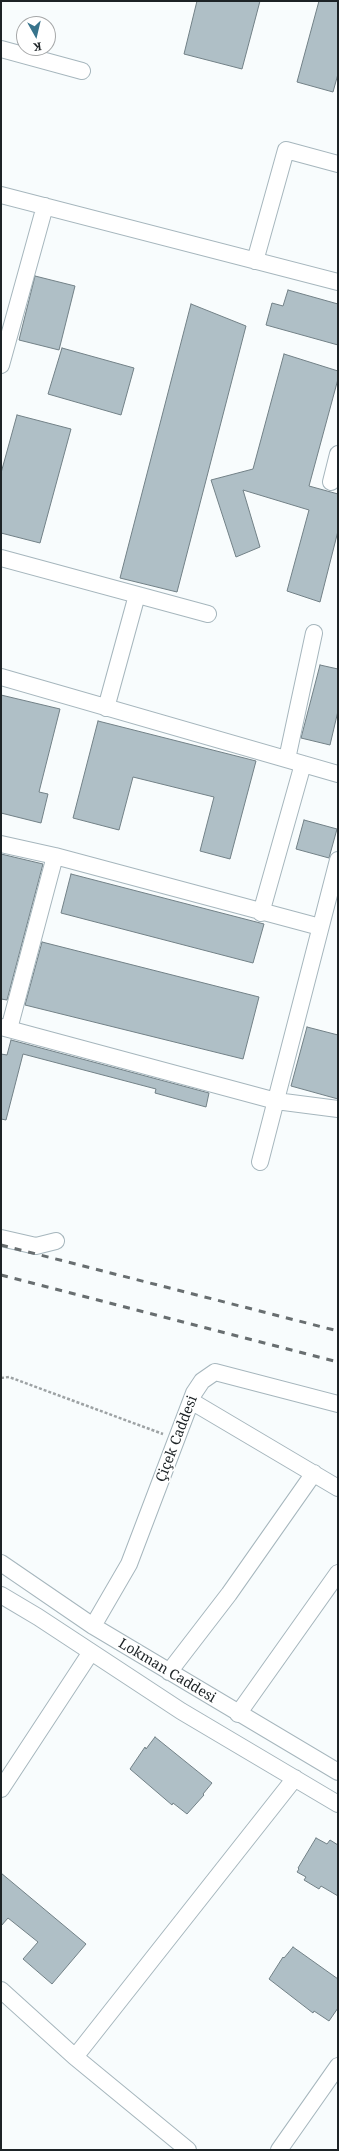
<!DOCTYPE html>
<meta charset="utf-8">
<style>
body{margin:0}
#map{position:relative;width:339px;height:2151px;overflow:hidden;background:#f8fcfd;font-family:"Noto Serif",serif}
canvas{display:block}
.frame{position:absolute;inset:0;border:2px solid #1d2326;pointer-events:none}
.north{position:absolute;left:16px;top:16px;width:40px;height:40px;box-sizing:border-box;background:#fff;border:1px solid #a5a7a8;border-radius:50%;rotate:172deg;font-size:11px;font-weight:700;line-height:16px;text-align:center;color:#1d2326}
.north::after{content:'';display:block;margin:auto;width:14px;height:18px;background:#38748c;clip-path:polygon(50% 0,100% 100%,50% 72%,0 100%)}
</style>
<div id="map">
<canvas width="339" height="2151"></canvas>
<div class="frame"></div>
<div class="north">K</div>
</div>
<script>
const context = document.querySelector('canvas').getContext('2d');
context.lineJoin = 'round';
function paint(path, color) {
  context.fillStyle = color;
  context.fill(path, 'evenodd');
}
function poly(rows) {
  const path = new Path2D();
  for (const r of rows) {
    path.moveTo(r[0], r[1]);
    for (let i = 2; i < r.length; i += 2) path.lineTo(r[i], r[i + 1]);
  }
  return path;
}
function strokePath(path, color, width, dash) {
  context.strokeStyle = color;
  context.lineWidth = width;
  context.lineCap = dash ? 'butt' : 'round';
  context.setLineDash(dash || []);
  context.stroke(path);
}
function drawText(font, color, halo, rows, align = 'center') {
  context.font = font + ' "Noto Serif",serif';
  context.lineWidth = 3.5;
  context.setLineDash([]);
  context.textBaseline = 'middle';
  context.strokeStyle = halo;
  context.fillStyle = color;
  for (const [text, x, y, turn = 0] of rows) {
    context.save();
    context.translate(x, y);
    context.rotate((+turn || 0) * Math.PI / 180);
    context.textAlign = isNaN(turn) ? turn : align;
    if (halo) context.strokeText(text, 0, 0);
    context.fillText(text, 0, 0);
    context.restore();
  }
}
const building = poly([
 [197,1,260,1,242,69,184,54,197,1],
 [319,1,338,1,338,74,333,92,297,82,319,1],
 [35,276,75,286,59,350,19,340,35,276],
 [288,290,338,304,338,345,266,325,272,303,283,306,288,290],
 [191,304,246,326,177,592,120,578,191,304],
 [62,348,134,368,121,415,48,394,62,348],
 [284,354,338,371,338,379,309,486,338,494,338,531,320,602,287,591,309,510,243,490,260,547,236,557,211,480,253,469,284,354],
 [17,415,71,429,40,543,1,533,1,473,17,415],
 [320,665,338,669,338,711,330,745,301,738,320,665],
 [1,695,60,709,39,792,48,794,41,823,1,813,1,695],
 [98,721,256,761,230,859,200,851,214,797,133,777,119,830,73,818,98,721],
 [304,820,337,829,329,858,296,849,304,820],
 [1,854,43,864,7,1000,1,999,1,854],
 [71,874,264,924,253,963,61,913,71,874],
 [42,942,259,997,243,1059,25,1005,42,942],
 [307,1027,338,1035,338,1099,291,1086,307,1027],
 [11,1040,209,1093,206,1107,155,1093,156,1089,23,1054,6,1120,1,1119,1,1054,7,1055,11,1040],
 [155,1737,212,1783,203,1794,204,1795,187,1814,173,1803,172,1805,130,1769,145,1747,146,1749,155,1737],
 [316,1838,327,1844,330,1840,338,1845,338,1896,321,1886,319,1889,304,1880,306,1877,297,1872,299,1869,298,1868,316,1838],
 [1,1873,86,1944,52,1984,23,1959,38,1942,8,1918,1,1926,1,1873],
 [293,1947,338,1979,338,2008,329,2021,314,2011,313,2013,269,1979,283,1957,284,1958,293,1947]
]);
const path = poly([
 [1,1378,9,1377,163,1434]
]);
const minor = poly([
 [1,49,82,71],
 [1,195,338,282],
 [255,261,286,150,338,164],
 [1,365,45,206],
 [331,482,338,454],
 [1,558,208,614],
 [1,677,338,774],
 [106,708,137,595],
 [287,759,314,633],
 [1,844,55,856,320,927],
 [261,913,303,764],
 [1,1027,276,1101,338,1109],
 [9,1029,55,856],
 [260,1162,338,860],
 [1,1238,36,1246,56,1241],
 [191,1401,338,1488],
 [1,1563,93,1626,338,1772],
 [1,1595,38,1617,181,1711,338,1804],
 [93,1626,129,1564,194,1393,202,1381,215,1372,338,1404],
 [169,1672,229,1594,314,1473],
 [238,1714,338,1573],
 [1,1789,91,1652],
 [1,1990,75,2057,188,2150],
 [75,2057,295,1778],
 [279,2150,338,2066]
]);
const rail = poly([
 [1,1245,338,1331],
 [1,1275,338,1362]
]);
const streetNames = [
 ["Çiçek Caddesi",177,1439,-69],
 ["Lokman Caddesi",167,1671,31]
];
paint(building, '#afbfc6');
strokePath(building, '#728187', 1);
strokePath(minor, '#a6b6bd', 18);
strokePath(path, '#9da2a4', 2.5, [3, 2]);
strokePath(minor, '#fff', 16);
strokePath(rail, '#686e70', 3, [7, 7]);
drawText('14px', '#1d2326', '#fff', streetNames);
</script>
